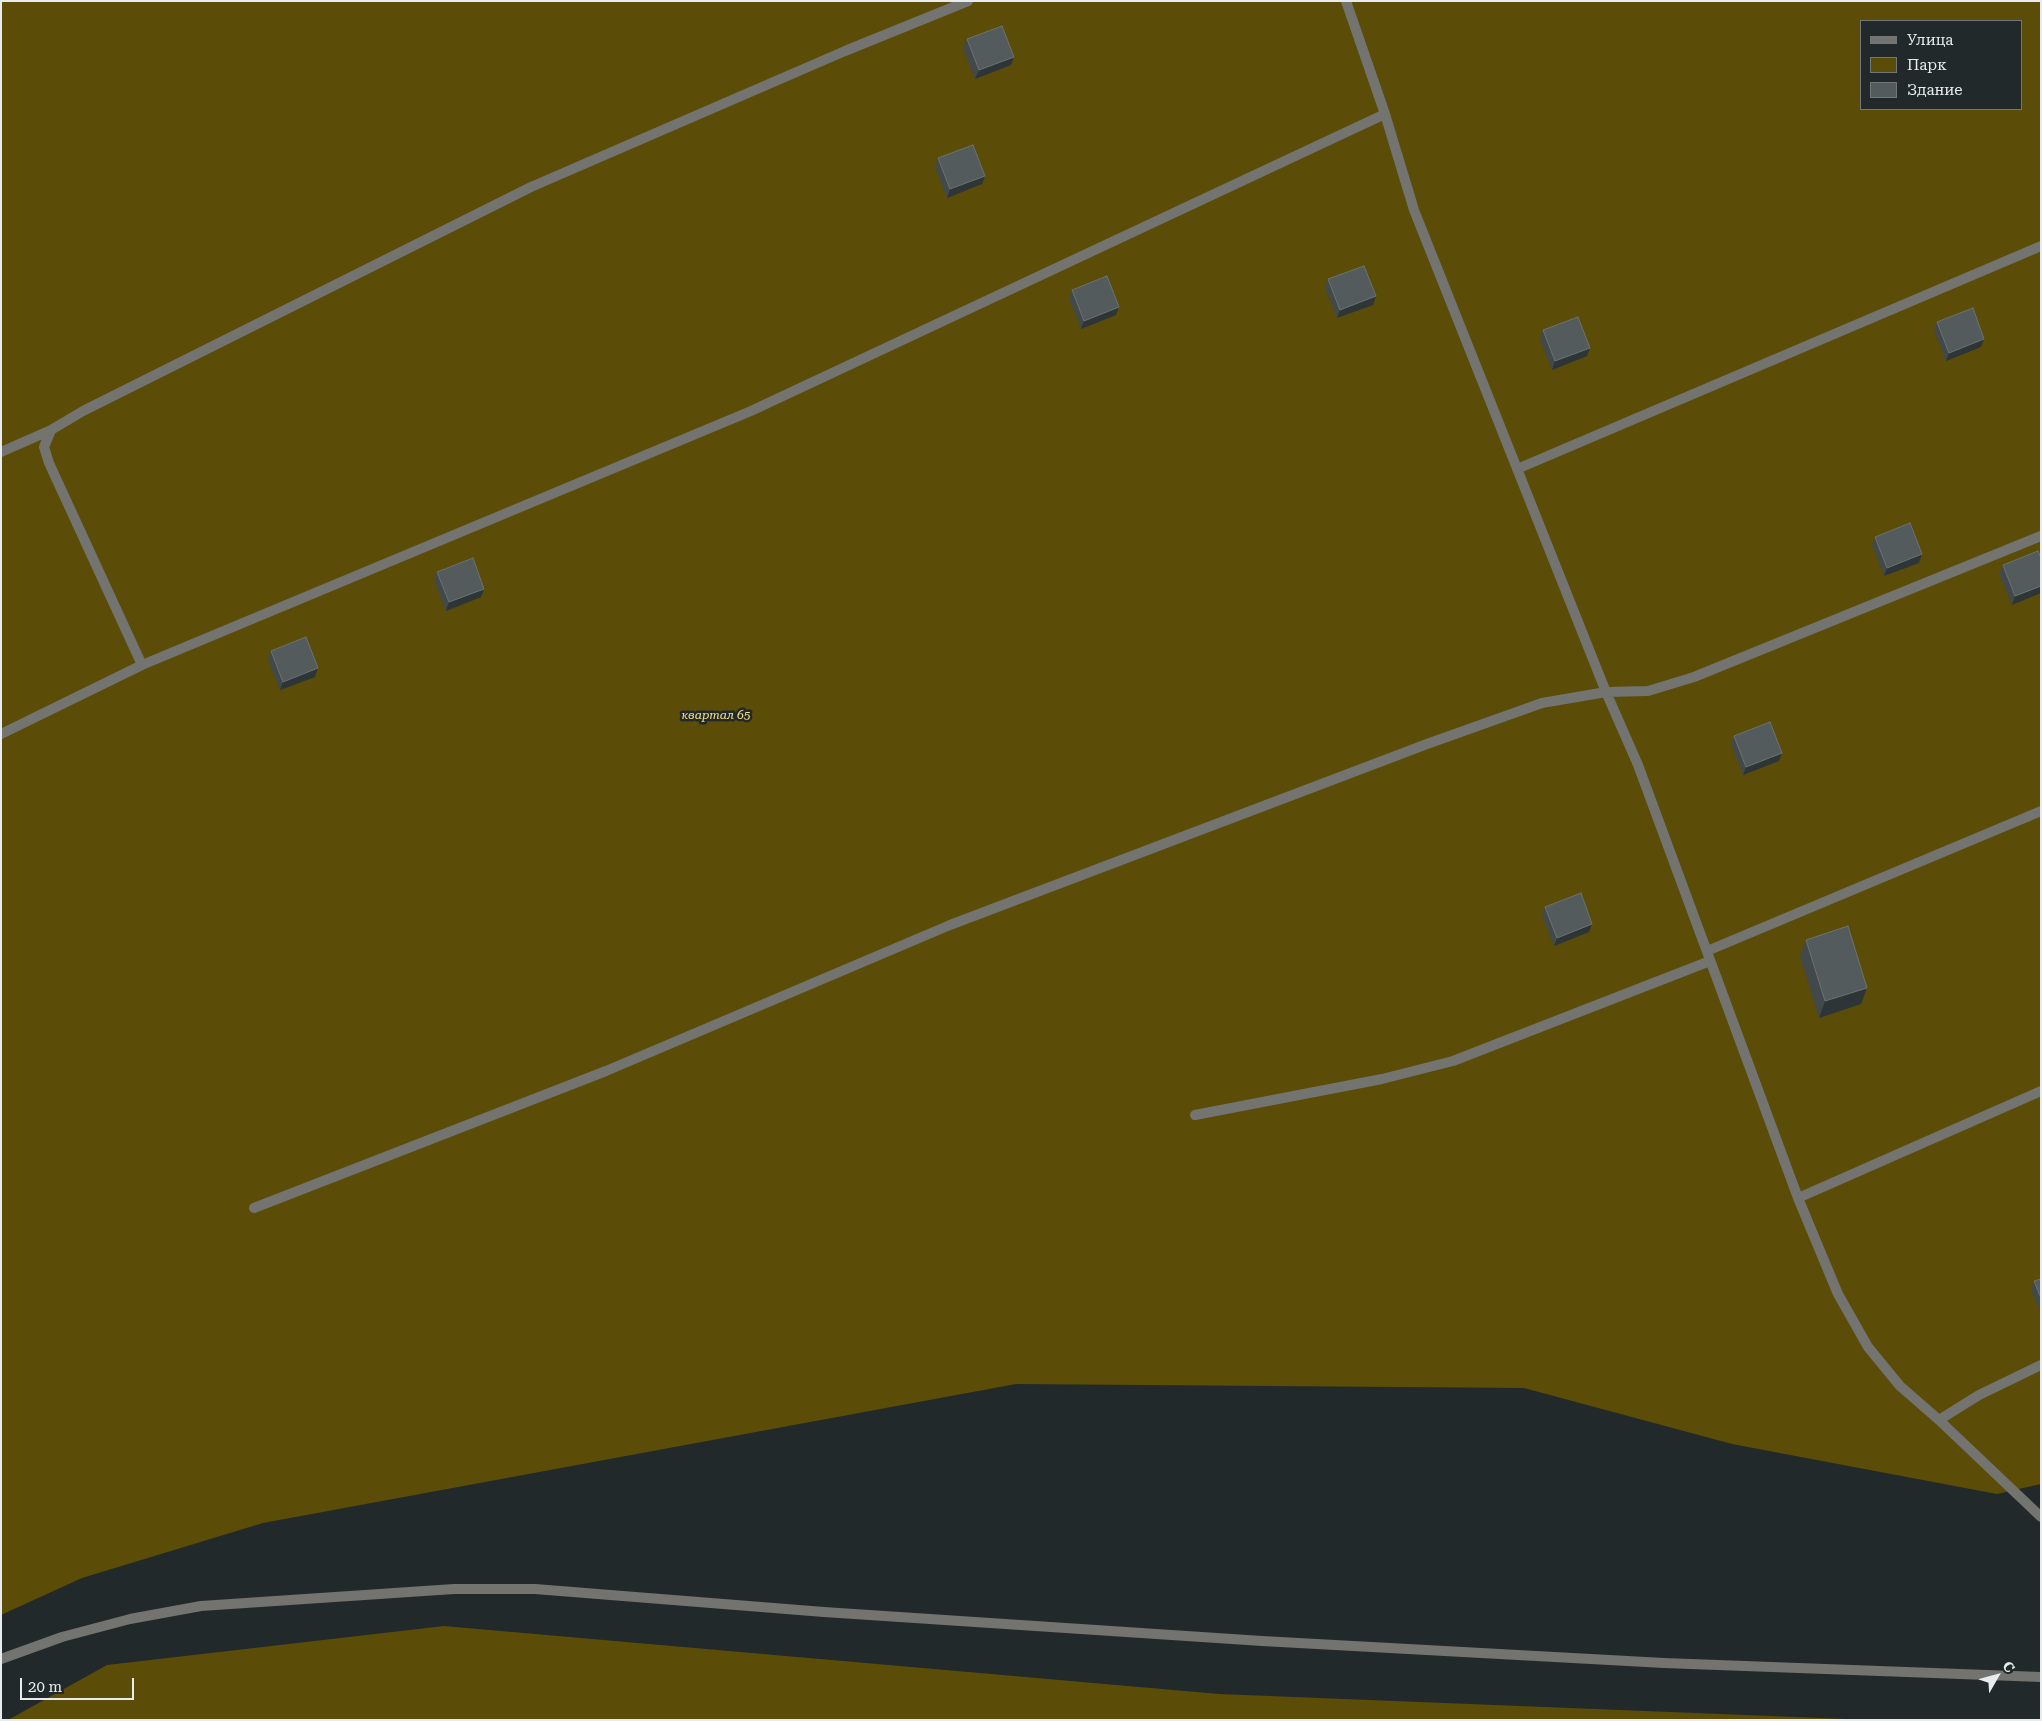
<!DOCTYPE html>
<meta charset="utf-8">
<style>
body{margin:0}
#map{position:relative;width:2042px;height:1721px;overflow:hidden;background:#22292a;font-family:"Roboto Serif",serif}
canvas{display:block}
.frame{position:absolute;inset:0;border:2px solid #e8ecee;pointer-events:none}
.legend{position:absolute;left:1860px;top:20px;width:162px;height:90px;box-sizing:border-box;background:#22292a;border:1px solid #717778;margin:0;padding:6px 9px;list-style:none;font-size:15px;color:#e8ecee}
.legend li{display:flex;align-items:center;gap:10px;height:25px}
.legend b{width:25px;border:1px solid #717778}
.north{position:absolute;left:1972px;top:1651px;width:50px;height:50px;-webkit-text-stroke:4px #22292a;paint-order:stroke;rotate:52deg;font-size:14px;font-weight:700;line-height:20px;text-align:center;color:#e8ecee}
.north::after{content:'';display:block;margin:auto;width:18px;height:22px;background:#e8ecee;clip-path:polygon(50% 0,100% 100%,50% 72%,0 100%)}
.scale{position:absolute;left:20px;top:1678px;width:114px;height:22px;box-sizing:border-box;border:2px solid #e8ecee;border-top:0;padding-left:6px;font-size:15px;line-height:18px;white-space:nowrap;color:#e8ecee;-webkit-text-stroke:4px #22292a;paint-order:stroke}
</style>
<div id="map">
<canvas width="2042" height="1721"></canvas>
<div class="frame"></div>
<ul class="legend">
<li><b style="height:6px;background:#737370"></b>Улица</li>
<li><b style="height:14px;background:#5b4c07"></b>Парк</li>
<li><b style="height:14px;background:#545b5c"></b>Здание</li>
</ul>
<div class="north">С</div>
<div class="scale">20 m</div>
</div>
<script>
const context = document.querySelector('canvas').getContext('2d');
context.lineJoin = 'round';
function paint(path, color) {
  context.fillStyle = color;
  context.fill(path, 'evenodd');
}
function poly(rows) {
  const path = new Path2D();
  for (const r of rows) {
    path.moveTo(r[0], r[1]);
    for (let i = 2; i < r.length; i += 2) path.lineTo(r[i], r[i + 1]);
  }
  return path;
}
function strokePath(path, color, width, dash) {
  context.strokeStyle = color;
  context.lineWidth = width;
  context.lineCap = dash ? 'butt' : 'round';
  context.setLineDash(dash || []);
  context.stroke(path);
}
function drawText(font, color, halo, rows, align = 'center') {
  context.font = font + ' "Roboto Serif",serif';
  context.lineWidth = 5;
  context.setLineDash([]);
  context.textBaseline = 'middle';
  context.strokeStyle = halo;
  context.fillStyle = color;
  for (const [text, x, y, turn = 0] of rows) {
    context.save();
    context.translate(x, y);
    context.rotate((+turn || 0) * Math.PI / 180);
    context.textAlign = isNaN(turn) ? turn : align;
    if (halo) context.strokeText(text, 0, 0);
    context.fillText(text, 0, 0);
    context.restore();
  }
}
const green = poly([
 [1,1,2041,1,2041,1484,1997,1494,1732,1444,1524,1388,1016,1384,263,1523,82,1578,1,1615],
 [1861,21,2021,21,2021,109,1861,109],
 [444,1626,1219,1694,1871,1720,8,1720,107,1665]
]);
const service = poly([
 [1346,1,1385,114,1414,210,1606,692,1638,765,1798,1198,1838,1294,1868,1347,1900,1386,1939,1420,2041,1517],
 [1,452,51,430],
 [1517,469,2041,246],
 [142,665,49,463,44,447,51,430,83,411,531,187,845,51,968,1],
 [1,734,142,665,751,411,1385,114],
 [1707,951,2041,811],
 [1195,1115,1382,1079,1453,1061,1710,961],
 [1798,1198,2041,1091],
 [254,1208,606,1071,950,925,1427,744,1542,703,1606,692,1648,691,1694,677,2041,536],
 [1939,1420,1979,1395,2041,1365]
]);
const tertiary = poly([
 [1,1659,62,1637,130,1619,201,1606,454,1589,535,1589,824,1612,1262,1641,1664,1663,2041,1677]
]);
const wall = poly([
 [967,39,1014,57,1011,65,975,79,963,48],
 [938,158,985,176,982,184,947,198,935,167],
 [1328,279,1373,305,1337,318,1325,287],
 [1072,290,1116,315,1081,329,1069,298],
 [1937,322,1981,347,1946,361,1934,330],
 [1543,330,1590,348,1587,356,1552,370,1540,339],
 [1875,537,1919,563,1884,576,1872,545],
 [2038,551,2012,605,1999,574,2003,565],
 [437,572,484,589,481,597,446,611,434,580],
 [271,651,315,677,280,690,268,659],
 [1734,736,1782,753,1779,761,1743,775,1731,744],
 [1545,907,1592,924,1589,932,1554,946,1542,915],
 [1806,940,1861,1004,1819,1018,1800,956],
 [2041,1279,2041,1314,2031,1290,2034,1281]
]);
const shadedWall = poly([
 [1014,57,1011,65,975,79,979,70],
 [985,176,982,184,947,198,950,189],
 [1376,296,1373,305,1337,318,1340,310],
 [1119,307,1116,315,1081,329,1084,321],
 [1984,339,1981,347,1946,361,1949,353],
 [1590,348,1587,356,1552,370,1555,361],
 [1922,554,1919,563,1884,576,1887,568],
 [2041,586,2041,593,2012,605,2015,596],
 [484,589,481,597,446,611,449,602],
 [318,668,315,677,280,690,283,682],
 [1782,753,1779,761,1743,775,1746,767],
 [1592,924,1589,932,1554,946,1557,938],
 [1867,988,1861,1004,1819,1018,1825,1001]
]);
const building = poly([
 [1002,26,1014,57,979,70,967,39,1002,26],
 [973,145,985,176,950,189,938,158,973,145],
 [1364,266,1376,296,1340,310,1328,279,1364,266],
 [1107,276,1119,307,1084,321,1072,290,1107,276],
 [1973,308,1984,339,1949,353,1937,322,1973,308],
 [1578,317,1590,348,1555,361,1543,330,1578,317],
 [1910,523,1922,554,1887,568,1875,537,1910,523],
 [2038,551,2041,558,2041,586,2015,596,2003,565,2038,551],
 [473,558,484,589,449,602,437,572,473,558],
 [306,637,318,668,283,682,271,651,306,637],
 [1770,722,1782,753,1746,767,1734,736,1770,722],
 [1581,893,1592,924,1557,938,1545,907,1581,893],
 [1848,926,1867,988,1825,1001,1806,940,1848,926],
 [2041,1279,2041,1298,2034,1281,2041,1279]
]);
const parkNames = [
 ["квартал 65",716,715]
];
paint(green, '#5b4c07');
strokePath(service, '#737370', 10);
strokePath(tertiary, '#737370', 10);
paint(wall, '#42494a');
paint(shadedWall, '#2e3536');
paint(building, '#545b5c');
strokePath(building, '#6b7273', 1);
drawText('italic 12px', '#f9e185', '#22292a', parkNames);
</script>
